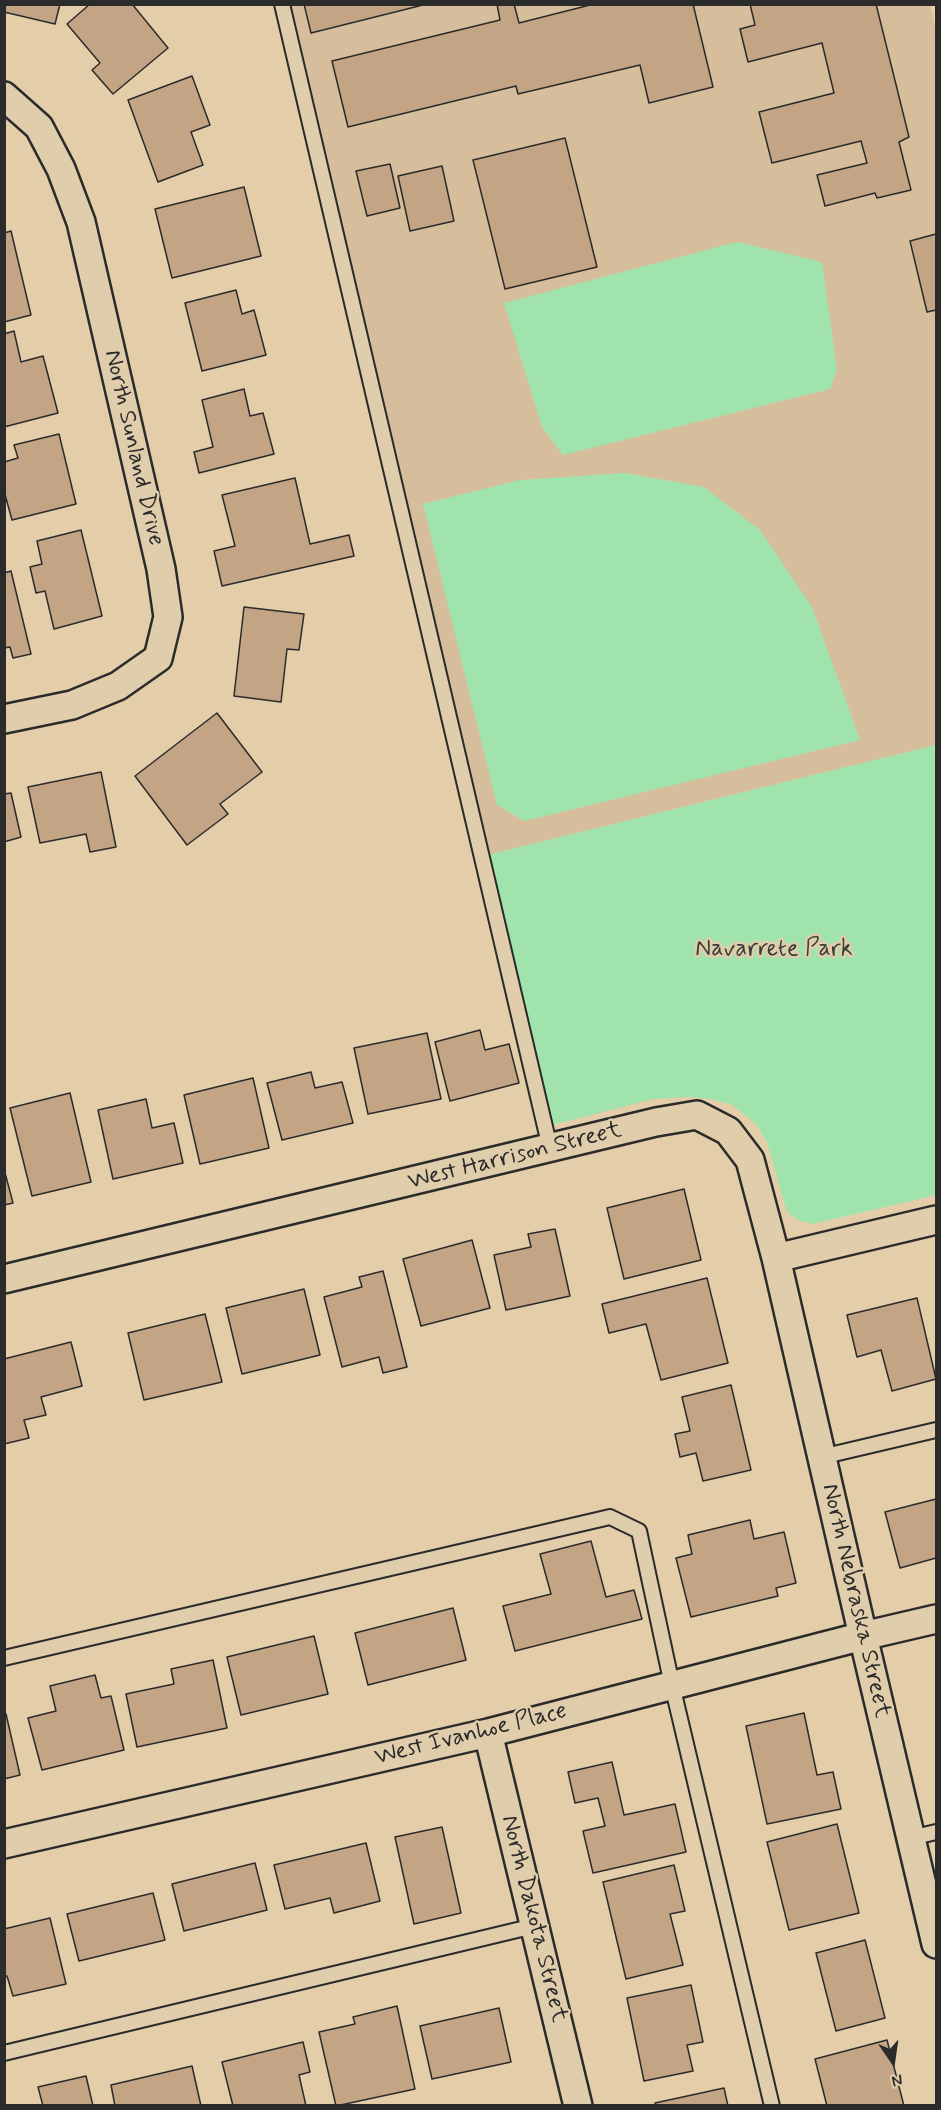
<!DOCTYPE html>
<style>
body{margin:0}
#map{position:relative;width:941px;height:2110px;overflow:hidden;background:#e4cda9;font-family:Mynerve,sans-serif}
canvas{display:block}
.frame{position:absolute;inset:0;border:6px solid #2b2b2b;pointer-events:none}
.north{position:absolute;left:863px;top:2032px;width:60px;height:60px;-webkit-text-stroke:4px #e0cdab;paint-order:stroke;rotate:167deg;font-size:16px;font-weight:700;line-height:24px;text-align:center;color:#2b2b2b}
.north::after{content:'';display:block;margin:auto;width:21px;height:27px;background:#2b2b2b;clip-path:polygon(50% 0,100% 100%,50% 72%,0 100%)}
</style>
<div id="map">
<canvas width="941" height="2110"></canvas>
<div class="frame"></div>
<div class="north">N</div>
</div>
<script>
const context = document.querySelector('canvas').getContext('2d');
context.lineJoin = 'round';
function paint(path, color) {
  context.fillStyle = color;
  context.fill(path, 'evenodd');
}
function poly(rows) {
  const path = new Path2D();
  for (const r of rows) {
    path.moveTo(r[0], r[1]);
    for (let i = 2; i < r.length; i += 2) path.lineTo(r[i], r[i + 1]);
  }
  return path;
}
function strokePath(path, color, width, dash) {
  context.strokeStyle = color;
  context.lineWidth = width;
  context.lineCap = dash ? 'butt' : 'round';
  context.setLineDash(dash || []);
  context.stroke(path);
}
function drawText(font, color, halo, rows, align = 'center') {
  context.font = font + ' Mynerve,sans-serif';
  context.lineWidth = 5;
  context.setLineDash([]);
  context.textBaseline = 'middle';
  context.strokeStyle = halo;
  context.fillStyle = color;
  for (const [text, x, y, turn = 0] of rows) {
    context.save();
    context.translate(x, y);
    context.rotate((+turn || 0) * Math.PI / 180);
    context.textAlign = isNaN(turn) ? turn : align;
    if (halo) context.strokeText(text, 0, 0);
    context.fillText(text, 0, 0);
    context.restore();
  }
}
const built = poly([
 [275,5,930,5,936,32,936,745,487,855]
]);
const green = poly([
 [737,242,822,262,837,370,830,389,563,455,542,427,504,303],
 [625,473,704,487,760,530,812,607,860,740,524,821,497,805,423,504,520,480],
 [936,745,936,1195,812,1224,798,1220,787,1212,767,1142,756,1124,732,1105,710,1099,689,1097,653,1099,552,1125,487,855]
]);
const building = poly([
 [4,4,60,4,55,24,4,12,4,4],
 [90,4,132,4,168,48,113,94,92,70,100,63,67,24,90,4],
 [304,4,427,4,311,33,304,4],
 [497,4,514,4,519,23,594,4,693,4,713,87,649,103,640,65,518,94,516,86,348,127,332,61,500,20,497,4],
 [750,4,876,4,909,137,899,142,911,190,877,198,875,193,825,206,817,175,867,163,861,141,772,163,759,112,834,93,822,43,748,62,740,29,755,25,750,4],
 [192,76,210,125,191,132,203,165,158,182,128,100,192,76],
 [565,138,597,267,505,289,473,160,565,138],
 [390,164,400,208,367,216,356,171,390,164],
 [442,166,454,221,410,231,398,176,442,166],
 [244,187,261,256,172,278,155,209,244,187],
 [11,231,31,315,4,322,4,233,11,231],
 [936,234,936,310,927,312,910,241,936,234],
 [236,290,242,314,254,310,266,355,202,371,185,303,236,290],
 [14,331,21,362,43,356,58,413,4,427,4,334,14,331],
 [244,389,250,416,263,413,274,454,199,473,194,452,213,447,202,400,244,389],
 [59,434,76,504,12,520,4,491,4,462,18,458,14,445,59,434],
 [295,478,310,544,349,535,354,556,222,586,214,551,235,546,222,495,295,478],
 [81,530,102,616,54,629,45,591,36,593,30,567,42,564,37,541,81,530],
 [11,571,31,654,13,658,10,647,4,648,4,573,11,571],
 [244,607,304,614,299,650,287,649,281,702,234,696,244,607],
 [217,713,262,772,220,804,228,814,187,845,135,776,217,713],
 [101,772,116,847,90,852,86,834,40,843,28,787,101,772],
 [11,793,21,837,4,842,4,794,11,793],
 [480,1030,485,1050,509,1044,519,1083,450,1101,435,1042,480,1030],
 [427,1033,441,1099,368,1114,354,1048,427,1033],
 [311,1072,315,1088,342,1082,353,1123,282,1140,267,1083,311,1072],
 [253,1078,269,1148,200,1164,184,1095,253,1078],
 [70,1093,91,1182,32,1196,10,1108,70,1093],
 [146,1099,152,1128,174,1123,183,1163,113,1179,98,1110,146,1099],
 [4,1169,13,1203,4,1205,4,1169],
 [684,1189,701,1260,624,1279,607,1208,684,1189],
 [555,1229,570,1296,506,1310,494,1255,531,1247,528,1234,555,1229],
 [472,1240,490,1308,421,1326,403,1259,472,1240],
 [383,1271,407,1367,383,1373,379,1357,342,1367,324,1297,362,1287,359,1277,383,1271],
 [707,1278,728,1363,661,1380,646,1324,609,1333,602,1304,707,1278],
 [304,1289,320,1355,242,1374,226,1308,304,1289],
 [917,1298,936,1379,892,1391,881,1350,857,1357,847,1315,917,1298],
 [205,1314,222,1382,144,1400,128,1333,205,1314],
 [71,1342,82,1386,41,1397,46,1415,24,1420,29,1438,4,1444,4,1359,71,1342],
 [731,1385,751,1470,703,1481,696,1453,680,1457,675,1434,690,1431,682,1397,731,1385],
 [936,1499,936,1558,900,1568,885,1512,936,1499],
 [750,1520,754,1539,784,1532,796,1583,776,1588,778,1596,691,1617,676,1558,692,1554,688,1535,750,1520],
 [591,1541,606,1597,634,1590,642,1619,515,1651,503,1606,551,1594,540,1554,591,1541],
 [453,1608,466,1660,368,1685,355,1633,453,1608],
 [314,1636,328,1694,241,1715,227,1657,314,1636],
 [213,1660,227,1728,137,1747,126,1694,174,1684,171,1669,213,1660],
 [95,1675,101,1698,111,1696,124,1750,42,1770,28,1718,56,1711,50,1686,95,1675],
 [804,1713,817,1775,833,1772,841,1809,767,1824,746,1726,804,1713],
 [4,1714,6,1714,20,1775,4,1779,4,1714],
 [612,1762,624,1815,675,1804,686,1852,593,1873,583,1831,605,1826,598,1798,575,1803,568,1772,612,1762],
 [837,1824,859,1913,789,1930,767,1842,837,1824],
 [442,1827,461,1913,414,1924,395,1837,442,1827],
 [366,1843,380,1901,334,1913,330,1898,285,1909,274,1865,366,1843],
 [255,1863,267,1910,184,1931,172,1884,255,1863],
 [674,1865,685,1911,670,1914,683,1965,626,1979,603,1882,674,1865],
 [153,1893,165,1940,79,1961,67,1914,153,1893],
 [50,1918,66,1984,13,1996,7,1976,4,1976,4,1929,50,1918],
 [865,1940,885,2018,836,2031,816,1953,865,1940],
 [691,1985,703,2042,687,2045,693,2071,644,2081,627,1998,691,1985],
 [397,2006,415,2089,336,2106,319,2032,355,2024,353,2017,397,2006],
 [499,2008,511,2062,432,2079,420,2026,499,2008],
 [887,2040,904,2106,827,2106,815,2059,887,2040],
 [303,2042,310,2072,299,2075,306,2106,233,2106,222,2062,303,2042],
 [192,2066,201,2106,115,2106,111,2085,192,2066],
 [86,2076,93,2106,43,2106,38,2087,86,2076],
 [724,2088,728,2106,656,2106,655,2103,724,2088]
]);
const service = poly([
 [282,4,550,1148],
 [821,1457,936,1430],
 [4,1658,610,1517,639,1531,672,1685,772,2106],
 [911,1838,936,1832],
 [4,2053,534,1926]
]);
const minor = poly([
 [4,96,39,127,61,169,81,222,161,569,168,617,158,658,118,686,72,705,4,719],
 [776,1258,936,1220],
 [4,1279,656,1122,697,1115,728,1131,750,1160,776,1258,863,1636,936,1944],
 [488,1733,578,2106],
 [4,1844,488,1733,863,1636,936,1619]
]);
const streetNames = [
 ["North Sunland Drive",133,448,77],
 ["West Harrison Street",515,1157,-14],
 ["North Nebraska Street",855,1601,77],
 ["West Ivanhoe Place",471,1735,-14],
 ["North Dakota Street",533,1919,76]
];
const parkNames = [
 ["Navarrete Park",774,950]
];
paint(built, '#d6be9c');
paint(green, '#a1e3ad');
paint(building, '#c3a586');
strokePath(building, '#2b2b2b', 1.5);
strokePath(service, '#2b2b2b', 18);
strokePath(minor, '#2b2b2b', 32);
strokePath(service, '#e0cdab', 14);
strokePath(minor, '#e0cdab', 27);
drawText('24px', '#2b2b2b', '#e0cdab', streetNames);
drawText('24px', '#373d38', '#e0cdab', parkNames);
</script>
